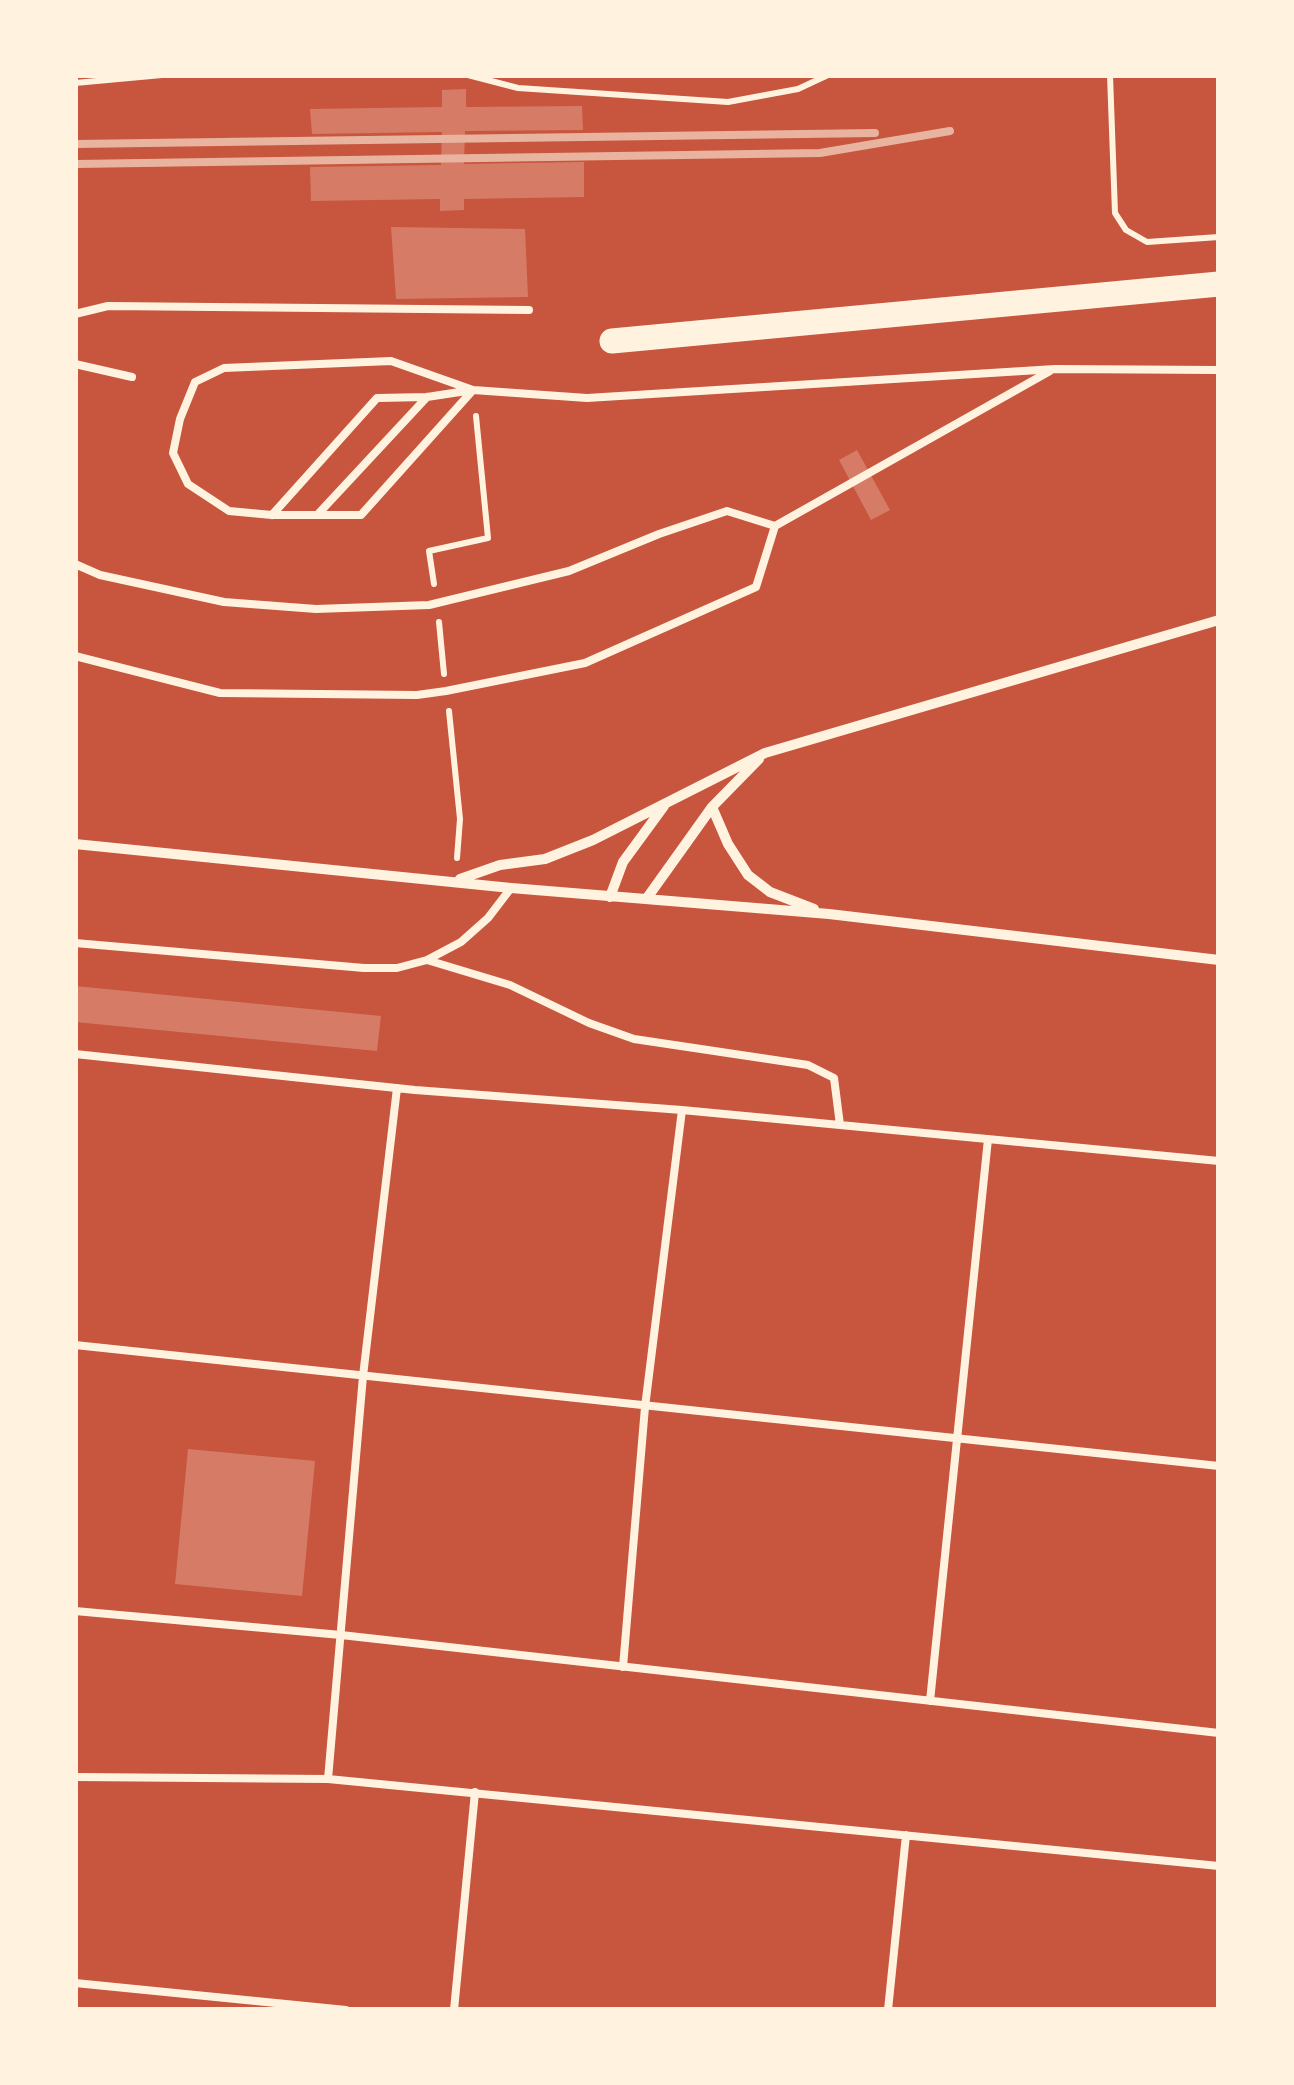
<!DOCTYPE html>
<style>
body{margin:0}
#map{position:relative;width:1294px;height:2085px;overflow:hidden;background:#c8553d;font-family:Ubuntu,sans-serif}
canvas{display:block}
.frame{position:absolute;inset:0;border:78px solid #fff3e0;pointer-events:none}
</style>
<div id="map">
<canvas width="1294" height="2085"></canvas>
<div class="frame"></div>
</div>
<script>
const context = document.querySelector('canvas').getContext('2d');
context.lineJoin = 'round';
function paint(path, color) {
  context.fillStyle = color;
  context.fill(path, 'evenodd');
}
function poly(rows) {
  const path = new Path2D();
  for (const r of rows) {
    path.moveTo(r[0], r[1]);
    for (let i = 2; i < r.length; i += 2) path.lineTo(r[i], r[i + 1]);
  }
  return path;
}
function strokePath(path, color, width, dash) {
  context.strokeStyle = color;
  context.lineWidth = width;
  context.lineCap = dash ? 'butt' : 'round';
  context.setLineDash(dash || []);
  context.stroke(path);
}
const building = poly([
 [466,89,466,107,582,106,583,130,465,131,464,164,584,162,584,197,464,199,464,210,440,211,440,199,311,201,310,167,441,165,442,132,312,134,310,109,442,107,442,90],
 [391,227,525,229,528,297,396,299],
 [857,450,890,510,871,520,839,460],
 [75,986,381,1016,377,1051,75,1022],
 [188,1449,315,1461,302,1596,175,1584]
]);
const path = poly([
 [468,75,518,88,728,102,798,89,828,75],
 [1110,75,1115,213,1126,230,1147,242,1219,237],
 [75,83,162,75],
 [434,584,429,551,488,538,476,416],
 [439,622,444,674],
 [449,711,460,819,457,858]
]);
const service = poly([
 [75,314,108,306,529,310],
 [391,361,473,390,361,515,272,515,229,511,188,484,173,453,180,419,195,382,224,368,391,361],
 [75,364,132,377],
 [319,513,427,397],
 [272,515,377,398,427,397,473,390,587,398,1055,369,1219,370],
 [775,526,1050,371],
 [75,564,100,575,224,602,316,609,429,605,569,571,659,534,727,511,775,526,756,587,585,663,446,691,417,695,220,693,75,656],
 [75,943,364,968,397,968,427,960,461,942,488,918,511,888],
 [427,960,510,985,589,1023,634,1039,808,1065,834,1078,840,1125],
 [75,1054,415,1090,682,1110,1219,1161],
 [75,1345,1219,1466],
 [75,1611,341,1635,1219,1733],
 [623,1667,645,1407,682,1110],
 [930,1701,988,1139],
 [75,1777,328,1779,1219,1866],
 [328,1779,363,1376,397,1088],
 [75,1983,346,2010],
 [454,2010,475,1792],
 [888,2010,906,1835]
]);
const minor = poly([
 [712,807,728,844,748,875,770,892,814,909],
 [75,844,511,888,829,914,1219,960],
 [460,879,500,865,545,859,593,840,765,753,1219,620],
 [610,897,623,862,664,806],
 [647,898,712,807,759,759]
]);
const trunk = poly([
 [612,341,1219,284]
]);
const rail = poly([
 [75,144,875,133],
 [75,164,820,153,950,131]
]);
paint(building, '#d67c66');
strokePath(path, '#fff3e0', 6);
strokePath(service, '#fff3e0', 8);
strokePath(minor, '#fff3e0', 10);
strokePath(trunk, '#fff3e0', 25);
strokePath(rail, '#e9b49f', 8);
</script>
